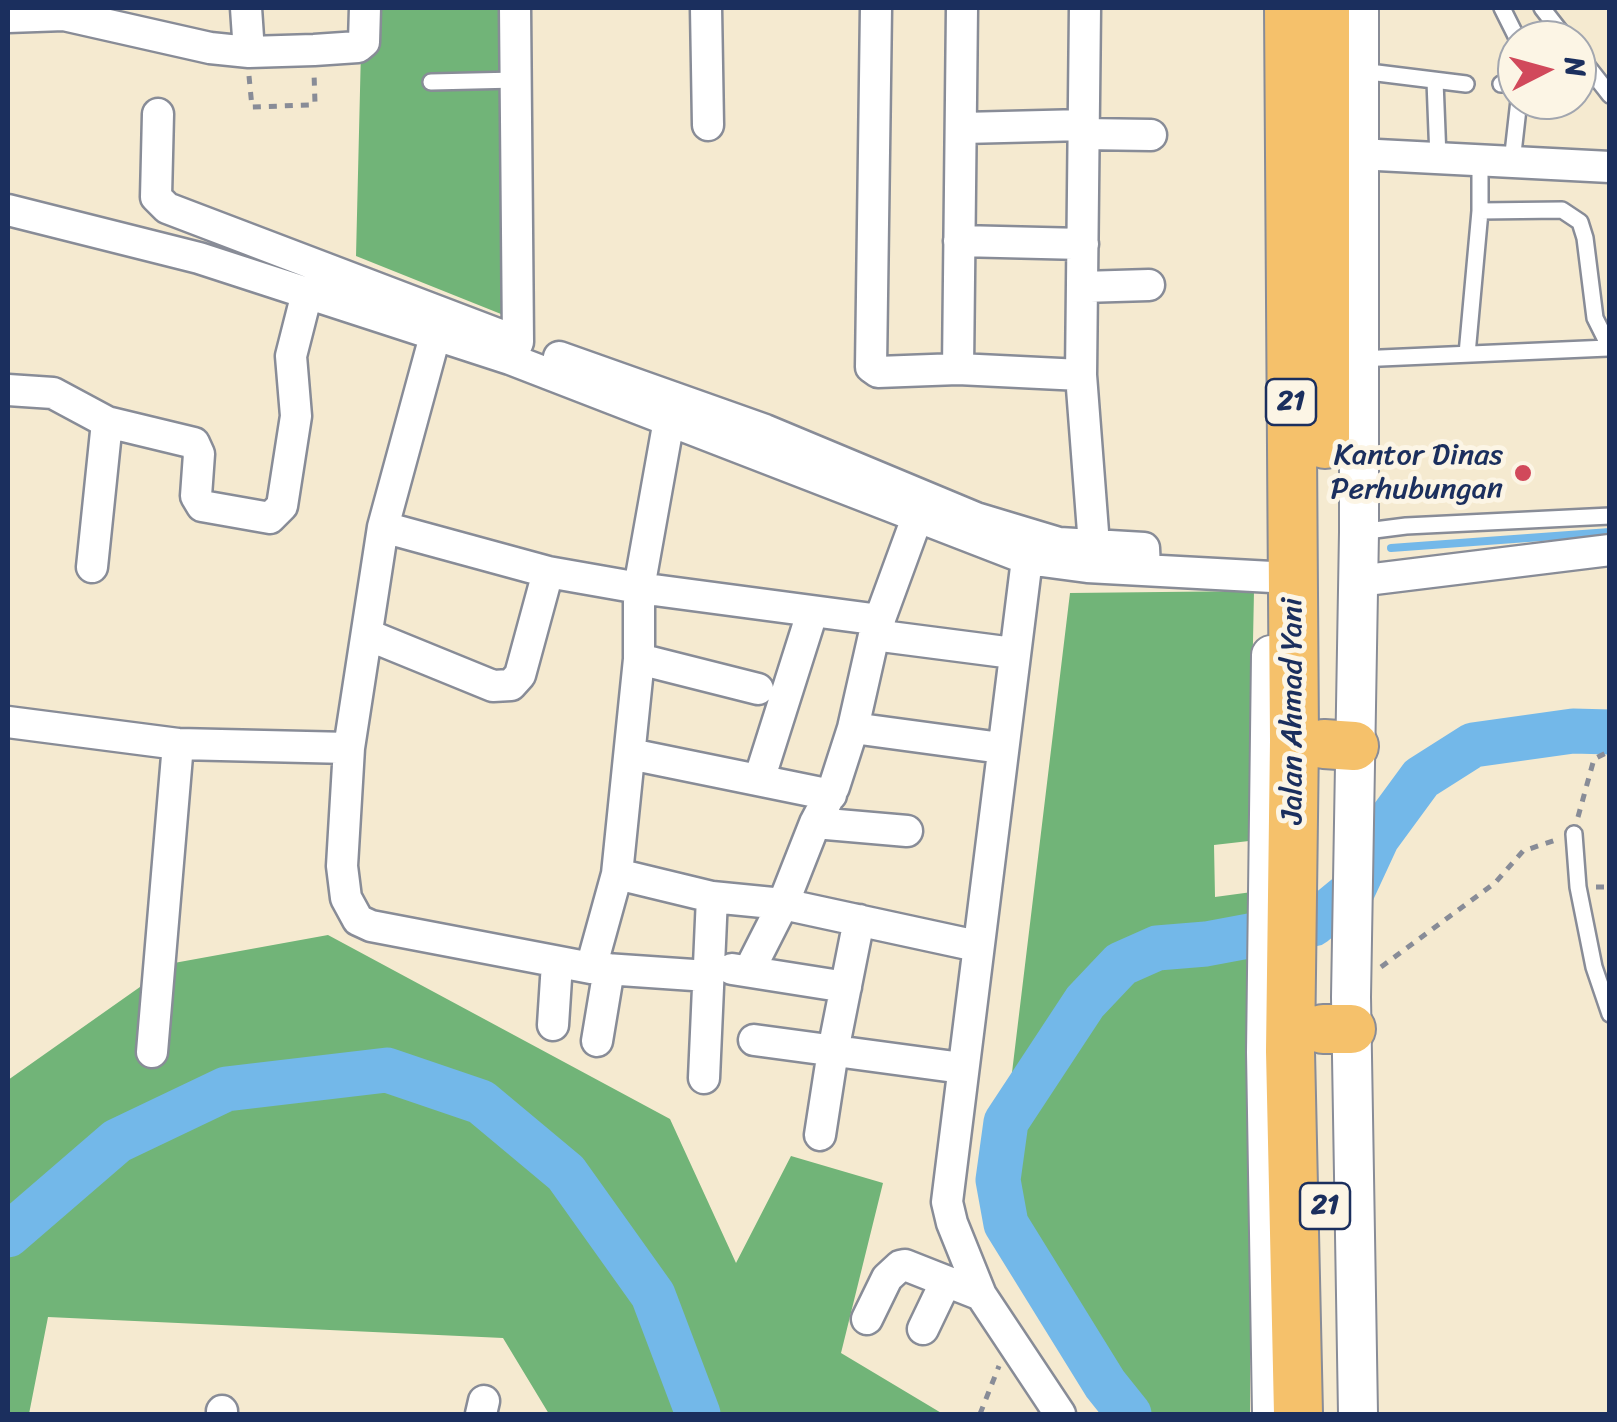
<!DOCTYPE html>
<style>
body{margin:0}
#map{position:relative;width:1617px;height:1422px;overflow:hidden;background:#f5ead0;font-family:Sriracha,sans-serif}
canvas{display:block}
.frame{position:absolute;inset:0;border:10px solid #1b2f5e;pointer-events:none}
.north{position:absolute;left:1497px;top:20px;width:100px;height:100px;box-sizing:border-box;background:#fcf5e5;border:2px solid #a2a6af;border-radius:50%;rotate:84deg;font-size:28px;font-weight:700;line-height:40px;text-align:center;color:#1b2f5e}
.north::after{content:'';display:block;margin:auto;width:35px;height:45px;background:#d1495b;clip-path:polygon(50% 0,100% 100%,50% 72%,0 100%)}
</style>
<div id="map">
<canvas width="1617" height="1422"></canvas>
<div class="frame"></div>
<div class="north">N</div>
</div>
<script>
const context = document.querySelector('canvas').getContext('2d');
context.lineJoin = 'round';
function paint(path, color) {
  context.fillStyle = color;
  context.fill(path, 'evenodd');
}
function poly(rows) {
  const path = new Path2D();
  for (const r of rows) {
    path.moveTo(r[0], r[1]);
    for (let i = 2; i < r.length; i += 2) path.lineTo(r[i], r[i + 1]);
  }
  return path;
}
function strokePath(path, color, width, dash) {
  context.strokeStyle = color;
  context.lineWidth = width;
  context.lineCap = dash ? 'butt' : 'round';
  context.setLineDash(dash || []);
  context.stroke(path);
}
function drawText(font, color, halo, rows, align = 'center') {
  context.font = font + ' Sriracha,sans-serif';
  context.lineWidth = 10;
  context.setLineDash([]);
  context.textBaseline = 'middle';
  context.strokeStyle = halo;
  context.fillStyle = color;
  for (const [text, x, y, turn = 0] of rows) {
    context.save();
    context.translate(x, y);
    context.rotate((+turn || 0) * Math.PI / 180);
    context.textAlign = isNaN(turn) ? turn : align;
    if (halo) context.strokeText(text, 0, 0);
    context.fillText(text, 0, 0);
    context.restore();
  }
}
const forest = poly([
 [362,8,506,8,511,318,356,256],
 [1254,591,1249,841,1214,845,1215,897,1252,892,1250,1414,1129,1414,1105,1384,1042,1285,1006,1122,1070,593],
 [328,935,670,1119,736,1263,791,1156,883,1183,841,1353,943,1414,549,1414,503,1338,48,1317,29,1414,8,1414,8,1080,174,963]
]);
const stream = poly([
 [1391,548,1610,532]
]);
const river = poly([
 [8,1235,117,1141,226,1089,387,1070,481,1102,566,1173,653,1295,698,1414],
 [1129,1414,1105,1384,1006,1224,998,1180,1006,1122,1085,1002,1121,964,1157,948,1206,944,1313,924,1352,892,1377,838,1421,778,1473,745,1573,731,1610,732]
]);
const path = poly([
 [249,76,252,107,310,105,315,103,314,73],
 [1578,817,1594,759,1610,751],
 [1596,887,1610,887],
 [1381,967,1495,883,1523,851,1556,840],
 [980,1414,999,1366]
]);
const service = poly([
 [1502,8,1518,40],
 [1542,8,1567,40],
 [1577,53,1610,95],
 [1361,71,1466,84],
 [1435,81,1438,158],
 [431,82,516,80],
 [1501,84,1517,82],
 [1512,162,1519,100],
 [1480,211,1562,210,1580,222,1585,238,1595,318,1610,348],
 [1467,354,1480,211,1480,160],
 [1358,359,1608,348],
 [1359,532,1406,526,1610,516],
 [1574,834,1578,887,1594,967,1610,1014]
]);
const minor = poly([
 [246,8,249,52],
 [706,8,708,125],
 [876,8,871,367,878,372,958,369,1081,375,1085,8],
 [8,17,64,15,210,48,249,52,314,50,358,47,364,42,365,8],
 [158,114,156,197,167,208,516,341],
 [963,128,1084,125],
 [1084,134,1151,135],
 [1358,154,1610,167],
 [8,210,199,258,510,359,1027,559,1087,567,1272,577],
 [959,241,1083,244],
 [1082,287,1149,285],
 [444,319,435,336,383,527,349,748,342,866,346,898,358,920,371,926,591,968,708,976],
 [559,357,765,430,976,518,1059,543,1144,548,1145,569],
 [511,358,518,342,515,8],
 [958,369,962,8],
 [1081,375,1094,545],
 [8,390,53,393,107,422,194,443,199,454,196,496,202,506,270,518,282,506,296,416,291,356,307,293],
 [383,527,548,572,639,588,880,620],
 [1027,559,947,1202,952,1223,981,1295,1060,1414],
 [92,567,107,422],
 [1358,581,1610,550],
 [368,635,493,686,511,685,520,675,548,572],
 [874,635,1013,653],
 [639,659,758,689],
 [8,722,178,744,349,748],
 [853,728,1001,748],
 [630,754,831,795],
 [759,780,812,613],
 [815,823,907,831],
 [617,874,712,897,783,904,977,946],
 [591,968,617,874,639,659,639,588,672,403],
 [732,969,846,987],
 [749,971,783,904,815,823,834,787,853,728,874,635,918,515],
 [553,1025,557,963],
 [754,1040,962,1068],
 [597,1041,609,969],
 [152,1052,178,744],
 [704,1078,712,897],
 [820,1135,833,1051,859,920],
 [867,1319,887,1278,900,1266,905,1265,981,1295],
 [923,1329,946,1281],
 [222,1411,222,1414],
 [481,1414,484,1401]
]);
const tertiary = poly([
 [1271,655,1266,1052,1272,1414],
 [1358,1414,1351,997,1359,532,1359,8]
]);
const trunk = poly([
 [1289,8,1294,740,1290,1051,1298,1414],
 [1325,8,1325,444],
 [1324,744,1354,746],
 [1323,1029,1351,1029]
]);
const markers = [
 [1523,473,10,"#d1495b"]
];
const shields = [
 [1291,402,50],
 [1325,1206,50]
];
const shieldNames = [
 ["21",1291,402],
 ["21",1325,1206]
];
const poiNames = [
 ["Kantor Dinas",1503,456],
 ["Perhubungan",1503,490]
];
const streetNames = [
 ["Jalan Ahmad Yani",1293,711,-90]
];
paint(forest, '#71b478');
strokePath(stream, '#73b8e9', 8);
strokePath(river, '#73b8e9', 45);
strokePath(service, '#888c97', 20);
strokePath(minor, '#888c97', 35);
strokePath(tertiary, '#888c97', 42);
strokePath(trunk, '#888c97', 52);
strokePath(path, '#888c97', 5, [8, 8]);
strokePath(service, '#fff', 15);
strokePath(minor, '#fff', 30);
strokePath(tertiary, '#fff', 38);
strokePath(trunk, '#f5c16b', 48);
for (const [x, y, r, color] of markers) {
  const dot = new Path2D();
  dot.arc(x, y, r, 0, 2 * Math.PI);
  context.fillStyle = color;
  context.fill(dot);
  strokePath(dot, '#fcf5e5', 4);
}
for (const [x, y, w] of shields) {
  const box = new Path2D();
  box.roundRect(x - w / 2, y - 23, w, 46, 8);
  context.fillStyle = '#fcf5e5';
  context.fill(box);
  strokePath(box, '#1b2f5e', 2.5);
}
drawText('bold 28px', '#1b2f5e', null, shieldNames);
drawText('30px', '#1b2f5e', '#fcf5e5', poiNames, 'right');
drawText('30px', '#1b2f5e', '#fcf5e5', streetNames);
</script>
